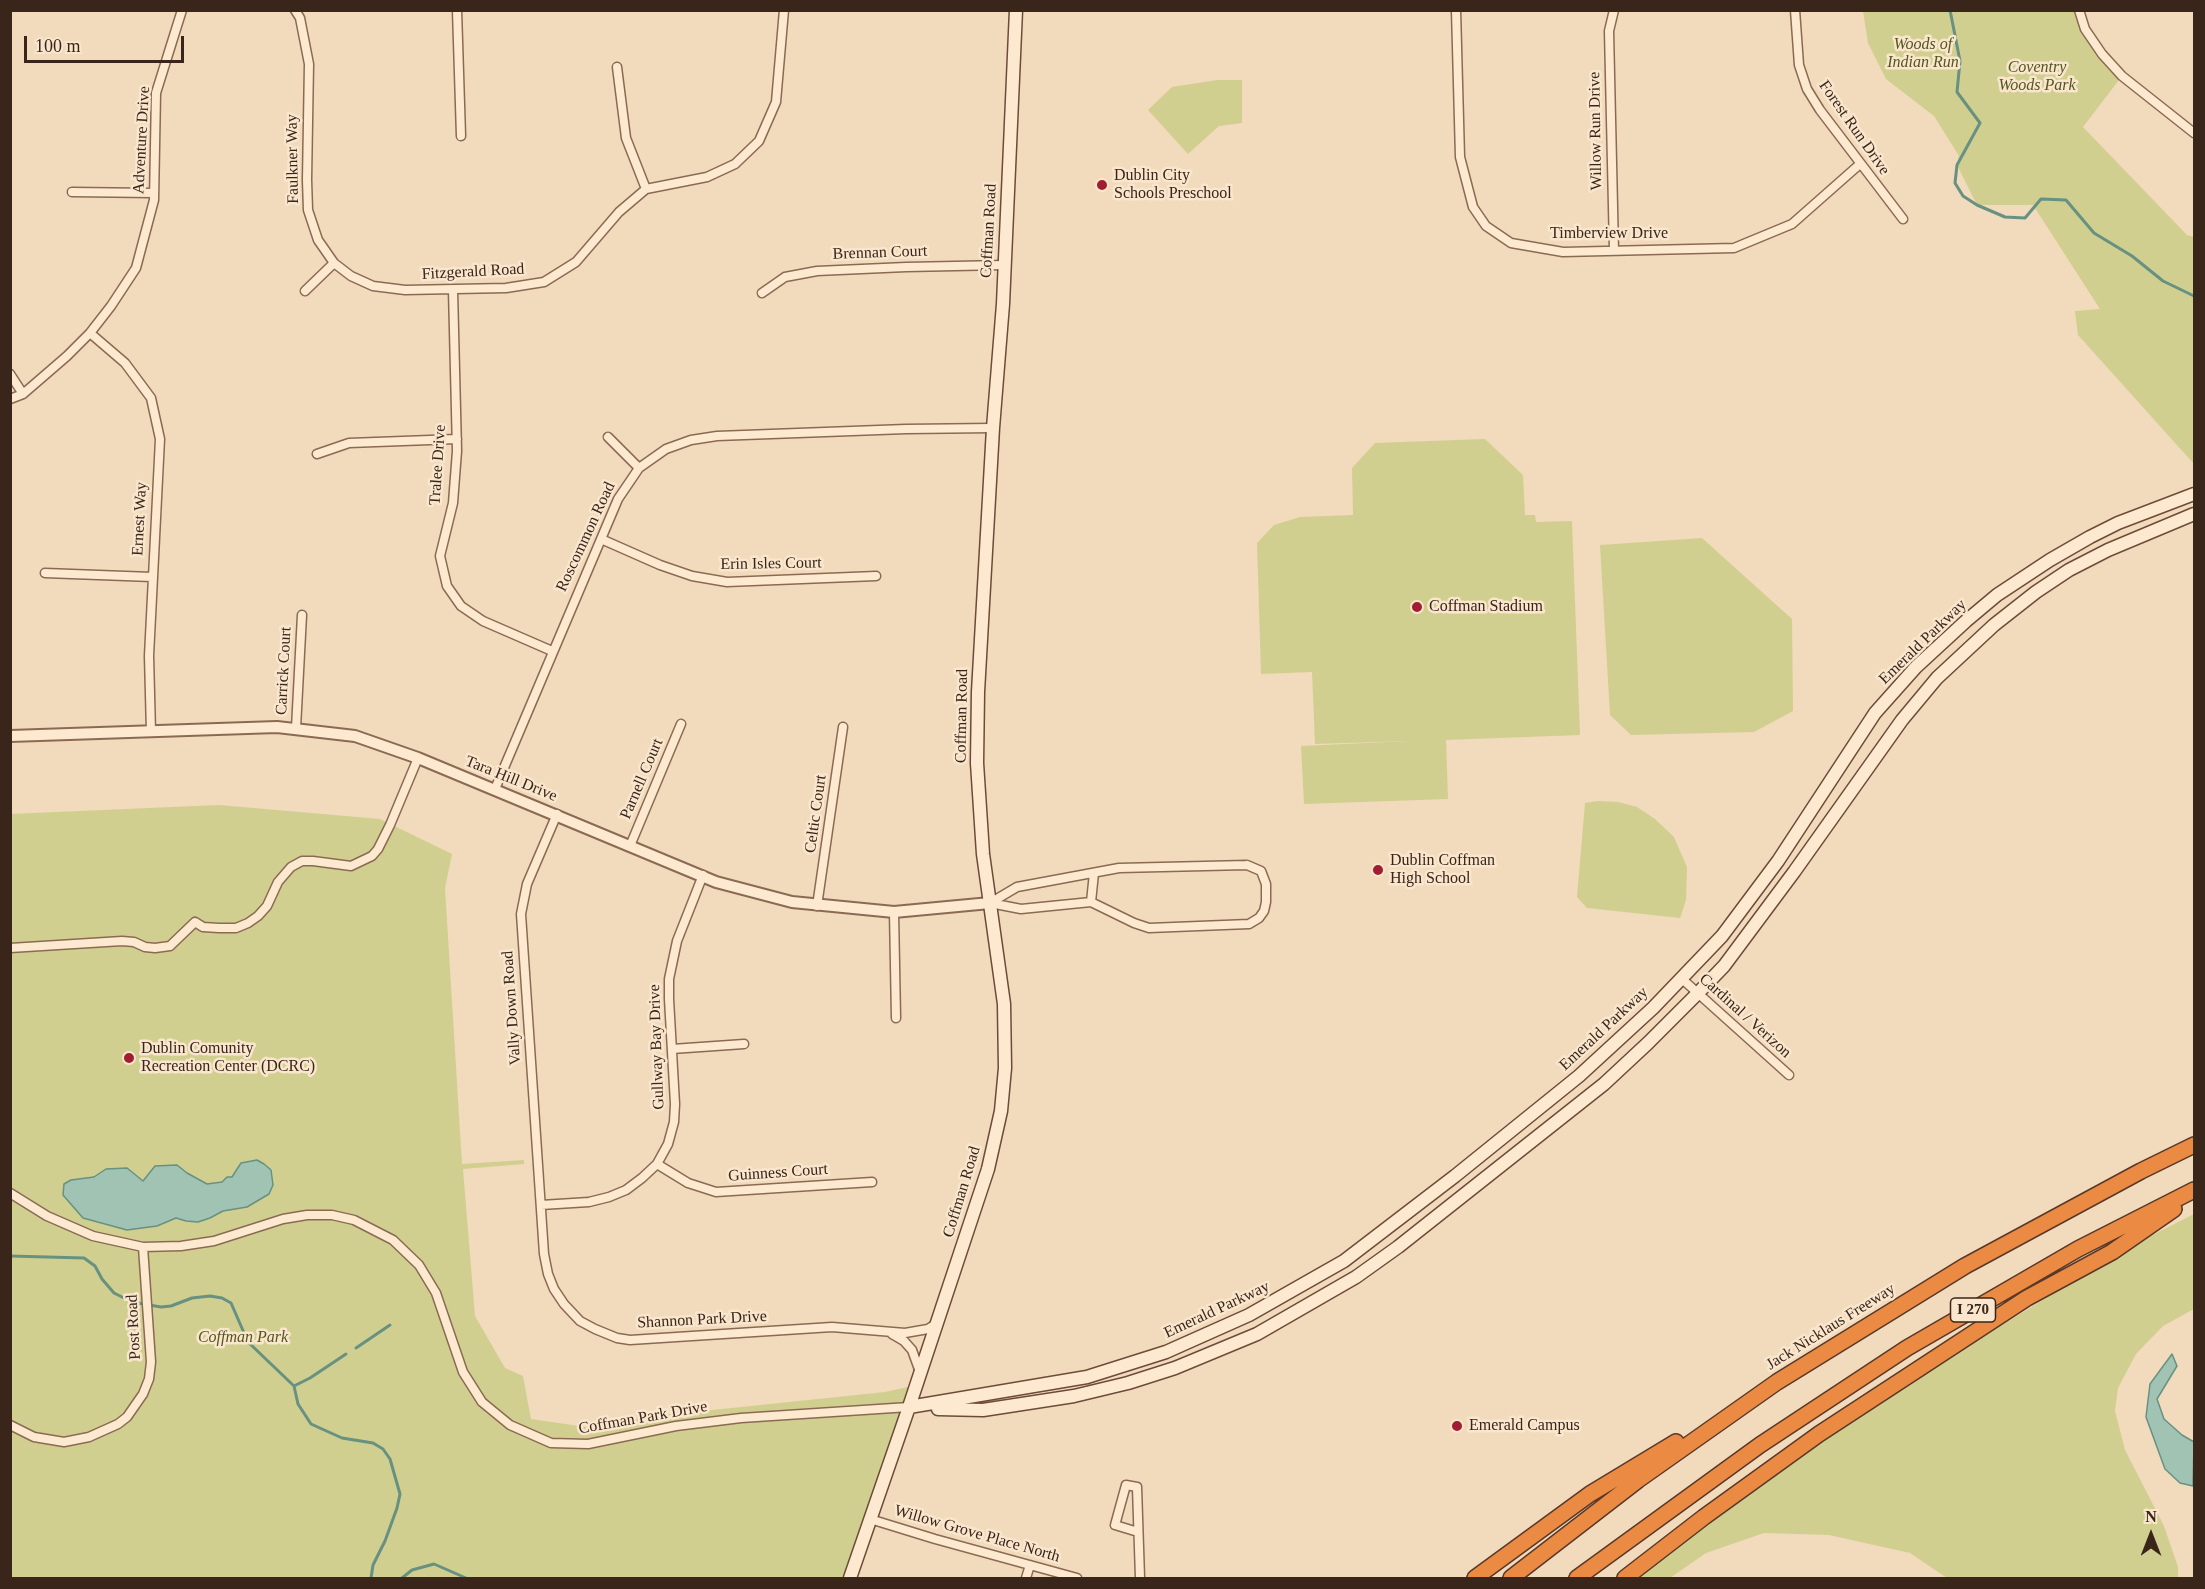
<!DOCTYPE html>
<style>
body{margin:0}
#map{position:relative;width:2205px;height:1589px;overflow:hidden;background:#f2dabc;font-family:"Times New Roman",serif}
canvas{display:block}
.frame{position:absolute;inset:0;border:12px solid #39251a;pointer-events:none}
.north{position:absolute;left:2121px;top:1505px;width:60px;height:60px;-webkit-text-stroke:4px #f9e6cd;paint-order:stroke;rotate:0deg;font-size:16px;font-weight:700;line-height:24px;text-align:center;color:#39251a}
.north::after{content:'';display:block;margin:auto;width:21px;height:27px;background:#39251a;clip-path:polygon(50% 0,100% 100%,50% 72%,0 100%)}
.scale{position:absolute;left:24px;top:36px;width:160px;height:27px;box-sizing:border-box;border:3px solid #39251a;border-top:0;padding-left:8px;font-size:18px;line-height:21px;white-space:nowrap;color:#39251a;-webkit-text-stroke:4px #f9e6cd;paint-order:stroke}
</style>
<div id="map">
<canvas width="2205" height="1589"></canvas>
<div class="frame"></div>
<div class="north">N</div>
<div class="scale">100 m</div>
</div>
<script>
const context = document.querySelector('canvas').getContext('2d');
context.lineJoin = 'round';
function paint(path, color) {
  context.fillStyle = color;
  context.fill(path, 'evenodd');
}
function poly(rows) {
  const path = new Path2D();
  for (const r of rows) {
    path.moveTo(r[0], r[1]);
    for (let i = 2; i < r.length; i += 2) path.lineTo(r[i], r[i + 1]);
  }
  return path;
}
function strokePath(path, color, width, dash) {
  context.strokeStyle = color;
  context.lineWidth = width;
  context.lineCap = dash ? 'butt' : 'round';
  context.setLineDash(dash || []);
  context.stroke(path);
}
function drawText(font, color, halo, rows, align = 'center') {
  context.font = font + ' "Times New Roman",serif';
  context.lineWidth = 5;
  context.setLineDash([]);
  context.textBaseline = 'middle';
  context.strokeStyle = halo;
  context.fillStyle = color;
  for (const [text, x, y, turn = 0] of rows) {
    context.save();
    context.translate(x, y);
    context.rotate((+turn || 0) * Math.PI / 180);
    context.textAlign = isNaN(turn) ? turn : align;
    if (halo) context.strokeText(text, 0, 0);
    context.fillText(text, 0, 0);
    context.restore();
  }
}
const green = poly([
 [1863,11,2079,11,2085,29,2122,76,2083,127,2187,235,2194,237,2194,464,2078,335,2075,311,2100,309,2033,205,1977,205,1957,165,1959,156,1934,116,1886,79,1868,43],
 [1217,80,1242,80,1242,123,1219,126,1188,154,1148,110,1172,87],
 [1485,439,1523,475,1525,515,1535,515,1536,522,1572,521,1580,735,1446,740,1448,799,1304,804,1301,746,1409,741,1315,744,1312,672,1261,674,1257,543,1274,525,1300,517,1353,515,1352,468,1375,443],
 [1702,538,1792,619,1793,711,1754,732,1631,735,1610,715,1600,545],
 [1598,801,1618,802,1637,807,1655,819,1674,837,1687,867,1686,900,1680,918,1587,908,1577,897,1585,803],
 [219,805,380,819,452,854,445,888,462,1164,524,1160,524,1164,463,1169,475,1316,505,1368,523,1376,531,1419,586,1427,645,1417,885,1392,917,1385,850,1578,11,1578,10,814],
 [2194,1214,2194,1309,2163,1326,2136,1354,2118,1388,2115,1411,2125,1450,2164,1526,2178,1567,2178,1578,1947,1578,1910,1553,1829,1535,1764,1533,1706,1553,1670,1578,1634,1578,1765,1479,1916,1377,2137,1243]
]);
const water = poly([
 [257,1160,264,1164,271,1170,273,1185,269,1194,247,1207,223,1211,210,1218,198,1222,186,1221,176,1218,157,1226,127,1230,83,1218,63,1195,64,1184,71,1180,94,1177,106,1169,127,1168,143,1181,155,1166,177,1165,187,1173,207,1184,222,1182,227,1177,232,1177,241,1163,257,1160],
 [2172,1354,2177,1366,2157,1399,2164,1419,2182,1435,2194,1442,2193,1486,2180,1483,2165,1469,2146,1417,2150,1384,2172,1354]
]);
const stream = poly([
 [1950,10,1960,61,1957,92,1980,123,1957,165,1955,183,1963,196,1977,205,2005,217,2025,218,2041,199,2066,200,2094,233,2132,256,2163,281,2194,296],
 [10,1256,84,1258,95,1266,102,1279,114,1293,132,1302,161,1307,171,1306,192,1298,210,1296,222,1298,231,1303,248,1342,294,1386,298,1404,311,1424,342,1438,373,1443,383,1449,390,1459,400,1494,397,1508,385,1541,373,1565,371,1578],
 [356,1348,390,1325],
 [294,1386,310,1378,346,1354],
 [402,1578,412,1570,434,1564,466,1578]
]);
const minor = poly([
 [295,10,300,18,309,64,307,180,308,210,318,240,334,263,351,276,373,286,405,290,506,288,544,282,576,262,619,212,646,189,707,177,735,164,759,141,776,102,784,10],
 [457,10,461,136],
 [1456,10,1460,157,1473,207,1486,226,1511,243,1563,252,1734,248,1792,224,1860,164],
 [1614,10,1609,31,1614,251],
 [1795,10,1799,65,1807,89,1820,110,1903,219],
 [2079,10,2085,29,2102,54,2122,76,2194,133],
 [617,67,626,138,646,189],
 [72,192,154,193],
 [453,290,457,451,453,503,440,556,447,586,461,606,483,621,552,651],
 [305,291,334,263],
 [762,293,785,277,817,271,906,267,1004,265],
 [90,333,125,363,151,398,160,439,149,656,151,732],
 [10,374,23,394],
 [10,399,23,394,67,356,90,333,111,306,136,268,154,200,156,93,182,10],
 [608,437,639,468],
 [317,454,349,443,457,439],
 [601,539,660,565,692,576,727,582,876,576],
 [45,573,152,577],
 [296,728,302,615],
 [495,789,618,499,639,468,666,449,691,440,717,436,906,429,993,428],
 [557,814,527,884,521,914,544,1254,548,1274,554,1289,564,1304,580,1321,595,1329,617,1338,630,1340,832,1327,905,1333,928,1329,936,1324],
 [630,846,681,724],
 [1247,865,1261,871,1266,884,1266,902,1264,911,1259,918,1249,924,1149,928,1134,923,1091,902,1021,909,990,903,1017,887,1119,868,1247,865],
 [1091,902,1094,873],
 [817,906,843,727],
 [894,912,896,1018],
 [10,948,122,941,134,942,145,947,155,948,170,946,195,922,203,927,219,928,236,928,248,923,258,916,267,906,278,882,291,867,302,861,313,861,351,866,372,856,378,849,390,825,418,758],
 [1681,978,1789,1075],
 [672,1049,744,1044],
 [657,1164,688,1183,716,1192,872,1182],
 [10,1193,47,1216,93,1236,143,1247,181,1246,214,1241,283,1219,307,1215,332,1215,354,1220,393,1240,419,1265,436,1293,463,1372,482,1402,510,1425,551,1443,588,1444,676,1426,741,1418,909,1407],
 [541,1205,589,1202,609,1197,626,1190,642,1178,657,1164,668,1144,674,1122,675,1104,669,999,669,979,677,941,703,875],
 [892,1334,904,1341,912,1350,920,1372],
 [10,1425,34,1437,64,1442,89,1437,118,1424,127,1417,143,1394,149,1379,151,1362,143,1247],
 [870,1519,935,1539,1077,1578],
 [1138,1532,1115,1525,1126,1485,1137,1487,1140,1578],
 [1026,1578,1030,1565]
]);
const tertiary = poly([
 [10,736,277,727,355,736,418,758,716,882,792,902,894,912,990,903]
]);
const secondary = poly([
 [909,1407,1087,1377,1166,1352,1249,1315,1344,1261,1455,1176,1579,1076,1653,1008,1722,936,1778,861,1875,713,1916,667,1966,621,1997,595,2050,560,2090,537,2118,523,2194,494],
 [938,1409,983,1410,1074,1396,1128,1383,1175,1368,1257,1334,1356,1277,1398,1247,1604,1084,1648,1043,1698,993,1724,966,1794,872,1902,720,1937,678,1994,625,2036,592,2069,570,2108,550,2194,514],
 [850,1578,909,1407,988,1169,1001,1111,1005,1068,1004,1004,983,854,977,763,978,692,993,428,1003,304,1016,10]
]);
const motorway = poly([
 [1475,1578,1590,1494,1676,1442],
 [1511,1578,1638,1480,1777,1382,1965,1266,2141,1171,2194,1145],
 [1577,1578,1760,1445,1907,1348,2078,1249,2194,1190],
 [1625,1578,1704,1517,1819,1434,2027,1298,2112,1252,2174,1209]
]);
const markers = [
 [1102,185,6,"#a01e31"],
 [1417,607,6,"#a01e31"],
 [1378,870,6,"#a01e31"],
 [129,1058,6,"#a01e31"],
 [1457,1426,6,"#a01e31"]
];
const shields = [
 [1973,1310,45]
];
const shieldNames = [
 ["I 270",1973,1310]
];
const parkNames = [
 ["Woods of",1923,45],
 ["Indian Run",1923,63],
 ["Coventry",2037,68],
 ["Woods Park",2037,86],
 ["Coffman Park",243,1338]
];
const streetNames = [
 ["Forest Run Drive",1854,128,55],
 ["Willow Run Drive",1596,131,-91],
 ["Adventure Drive",142,140,-87],
 ["Faulkner Way",293,159,-91],
 ["Coffman Road",989,231,-87],
 ["Timberview Drive",1609,234],
 ["Brennan Court",880,253,-2],
 ["Fitzgerald Road",473,272,-3],
 ["Tralee Drive",438,465,-86],
 ["Ernest Way",140,519,-87],
 ["Roscommon Road",586,537,-65],
 ["Erin Isles Court",771,564,-1],
 ["Emerald Parkway",1923,642,-44],
 ["Carrick Court",284,671,-87],
 ["Coffman Road",962,716,-89],
 ["Tara Hill Drive",511,779,22],
 ["Parnell Court",642,779,-67],
 ["Celtic Court",816,814,-82],
 ["Vally Down Road",512,1008,-94],
 ["Cardinal / Verizon",1745,1016,42],
 ["Emerald Parkway",1604,1029,-43],
 ["Gullway Bay Drive",657,1047,-92],
 ["Guinness Court",778,1173,-4],
 ["Coffman Road",962,1192,-73],
 ["Emerald Parkway",1217,1310,-25],
 ["Shannon Park Drive",702,1320,-3],
 ["Post Road",134,1327,-93],
 ["Jack Nicklaus Freeway",1831,1327,-32],
 ["Coffman Park Drive",643,1418,-10],
 ["Willow Grove Place North",977,1534,16]
];
const poiNames = [
 ["Dublin City",1114,176],
 ["Schools Preschool",1114,194],
 ["Coffman Stadium",1429,607],
 ["Dublin Coffman",1390,861],
 ["High School",1390,879],
 ["Dublin Comunity",141,1049],
 ["Recreation Center (DCRC)",141,1067],
 ["Emerald Campus",1469,1426]
];
paint(green, '#d1cf90');
paint(water, '#a1c3b4');
strokePath(water, '#679181', 1.5);
strokePath(stream, '#679181', 3);
strokePath(minor, '#8b6a54', 11);
strokePath(tertiary, '#8b6a54', 14);
strokePath(secondary, '#6d4b38', 15);
strokePath(motorway, '#583829', 18);
strokePath(minor, '#fce9d0', 8);
strokePath(tertiary, '#fce9d0', 10);
strokePath(secondary, '#fce9d0', 12);
strokePath(motorway, '#eb8a43', 15);
for (const [x, y, r, color] of markers) {
  const dot = new Path2D();
  dot.arc(x, y, r, 0, 2 * Math.PI);
  context.fillStyle = color;
  context.fill(dot);
  strokePath(dot, '#f9e6cd', 2);
}
for (const [x, y, w] of shields) {
  const box = new Path2D();
  box.roundRect(x - w / 2, y - 12, w, 24, 4.5);
  context.fillStyle = '#f9e6cd';
  context.fill(box);
  strokePath(box, '#39251a', 1.5);
}
drawText('bold 15px', '#39251a', null, shieldNames);
drawText('italic 16px', '#51571f', '#f9e6cd', parkNames);
drawText('16px', '#39251a', '#f9e6cd', streetNames);
drawText('16px', '#39251a', '#f9e6cd', poiNames, 'left');
</script>
